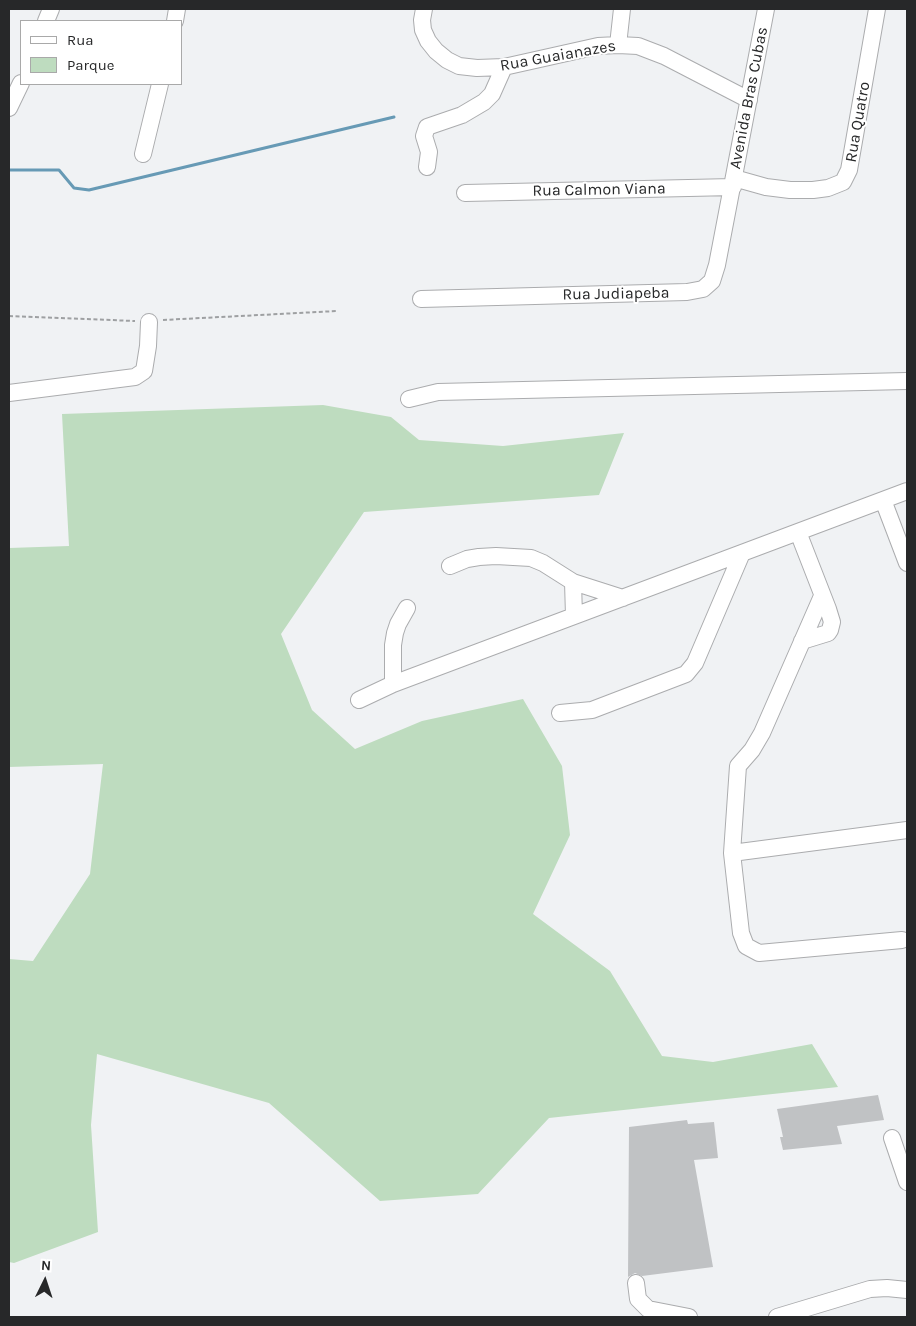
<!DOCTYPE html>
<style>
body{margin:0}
#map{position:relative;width:916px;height:1326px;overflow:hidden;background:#f0f2f4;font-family:Karla,sans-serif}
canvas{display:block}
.frame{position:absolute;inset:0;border:10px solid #272829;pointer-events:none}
.legend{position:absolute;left:20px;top:20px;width:162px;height:65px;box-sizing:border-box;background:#fff;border:1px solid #a9a9a9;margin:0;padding:6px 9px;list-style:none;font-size:15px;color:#272829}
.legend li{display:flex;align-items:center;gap:10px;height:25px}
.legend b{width:25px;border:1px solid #a9a9a9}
.north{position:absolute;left:20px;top:1256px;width:50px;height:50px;-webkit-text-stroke:4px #fff;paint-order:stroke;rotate:4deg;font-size:14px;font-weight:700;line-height:20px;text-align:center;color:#272829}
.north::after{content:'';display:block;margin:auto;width:18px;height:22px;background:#272829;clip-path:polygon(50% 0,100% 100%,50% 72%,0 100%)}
</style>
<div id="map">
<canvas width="916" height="1326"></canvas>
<div class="frame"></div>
<ul class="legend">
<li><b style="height:6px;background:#fff"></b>Rua</li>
<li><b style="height:14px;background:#bedcbf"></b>Parque</li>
</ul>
<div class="north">N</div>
</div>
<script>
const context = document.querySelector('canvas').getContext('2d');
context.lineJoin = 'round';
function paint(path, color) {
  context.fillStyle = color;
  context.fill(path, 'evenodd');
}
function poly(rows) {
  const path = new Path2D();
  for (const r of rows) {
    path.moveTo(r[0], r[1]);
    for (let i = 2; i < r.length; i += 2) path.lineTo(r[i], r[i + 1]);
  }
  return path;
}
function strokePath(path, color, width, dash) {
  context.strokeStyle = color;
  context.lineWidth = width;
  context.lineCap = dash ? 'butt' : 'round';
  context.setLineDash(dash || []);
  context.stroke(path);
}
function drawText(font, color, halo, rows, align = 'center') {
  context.font = font + ' Karla,sans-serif';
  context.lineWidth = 4;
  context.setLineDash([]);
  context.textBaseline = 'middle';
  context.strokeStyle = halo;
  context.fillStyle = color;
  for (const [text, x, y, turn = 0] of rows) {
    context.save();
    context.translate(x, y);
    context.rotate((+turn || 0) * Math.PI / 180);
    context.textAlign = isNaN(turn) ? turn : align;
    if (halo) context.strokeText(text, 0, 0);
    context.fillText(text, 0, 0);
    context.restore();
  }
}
const green = poly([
 [323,405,391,417,419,440,503,446,624,433,599,495,364,512,281,634,312,710,355,749,422,721,523,699,562,766,570,835,533,914,610,971,662,1056,713,1062,812,1044,838,1087,549,1118,478,1194,380,1201,269,1103,97,1054,91,1125,98,1232,14,1263,9,1262,9,959,33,961,90,874,103,764,9,767,9,548,69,546,62,414]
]);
const stream = poly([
 [9,170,59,170,74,188,89,190,394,117]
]);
const building = poly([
 [878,1095,884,1120,837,1126,842,1144,783,1150,780,1137,783,1137,777,1109],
 [687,1120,688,1124,714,1122,718,1158,694,1160,713,1267,642,1276,635,1273,628,1277,629,1127]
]);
const path = poly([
 [9,316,135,321],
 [163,320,337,311]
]);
const minor = poly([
 [424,9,422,20,423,30,428,41,436,51,447,60,459,66,477,68,504,67,598,46,618,45,638,46,664,56,749,100],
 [46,21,51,9],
 [175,21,177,9],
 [618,45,622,9],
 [9,108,21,83],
 [143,154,160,84],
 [427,167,429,152,424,136,427,127,462,115,484,102,492,94,504,67],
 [734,178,766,187,790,190,813,190,828,188,843,182,849,170,877,9],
 [465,193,733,187],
 [421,299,687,292,703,289,712,281,717,265,766,9],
 [9,393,135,377,144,371,148,346,149,322],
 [409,399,438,392,907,381],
 [883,500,907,563],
 [798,532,828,609,832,622,830,630,828,633,802,641],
 [450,566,467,559,479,557,496,556,531,558,543,563,573,582,623,598],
 [573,582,574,616],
 [822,596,762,733,752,750,738,766,732,853,741,933,746,946,759,953,902,940],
 [393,684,393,645,395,633,398,624,407,608],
 [359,700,393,684,907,491],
 [560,713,592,710,686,674,695,663,742,553],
 [732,853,907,830],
 [892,1138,907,1182],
 [636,1283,638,1299,648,1309,689,1317],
 [777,1317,870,1289,887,1288,907,1290]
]);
const streetNames = [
 ["Rua Guaianazes",558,56,-10],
 ["Avenida Bras Cubas",749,98,-79],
 ["Rua Quatro",858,122,-80],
 ["Rua Calmon Viana",599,190,-1],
 ["Rua Judiapeba",616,294,-1]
];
paint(green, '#bedcbf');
strokePath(stream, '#679ab5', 3);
paint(building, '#c0c2c4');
strokePath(minor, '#abacae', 18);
strokePath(path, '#9ea0a2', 2, [4, 2.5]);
strokePath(minor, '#fff', 16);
drawText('16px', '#272829', '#fff', streetNames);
</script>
